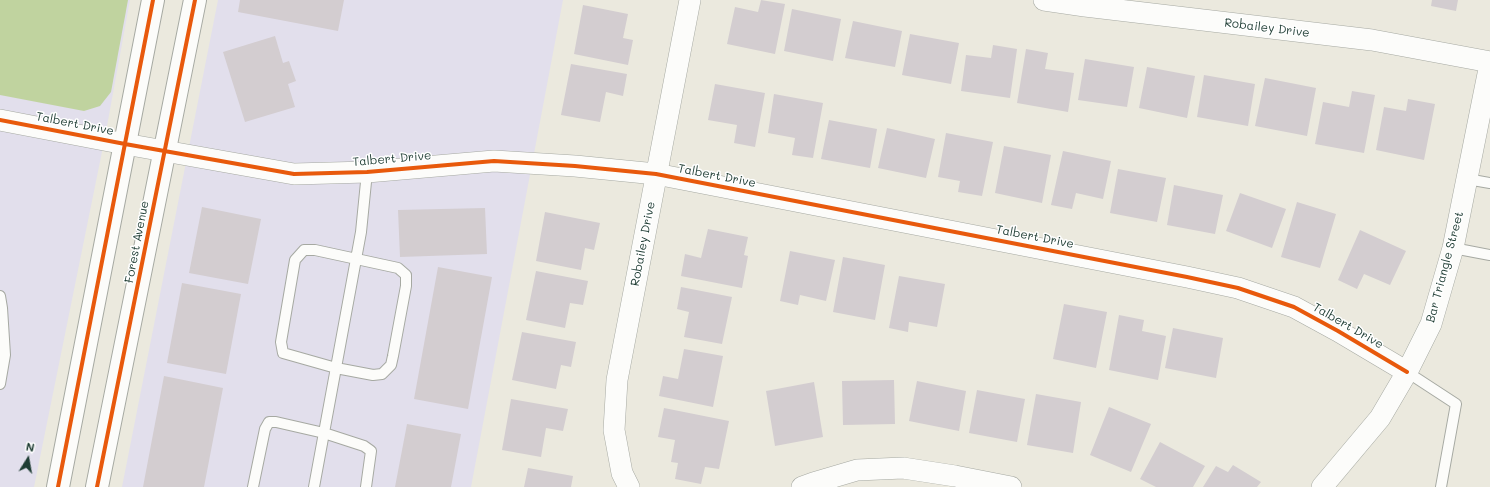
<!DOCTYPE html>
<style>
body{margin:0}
#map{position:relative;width:1490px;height:487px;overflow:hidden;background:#ebe9de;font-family:Mali,sans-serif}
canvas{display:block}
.north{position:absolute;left:8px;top:439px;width:40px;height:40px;-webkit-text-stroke:3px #fff;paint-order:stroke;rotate:11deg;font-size:11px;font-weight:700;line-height:16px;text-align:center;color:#1f3d34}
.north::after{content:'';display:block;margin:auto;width:14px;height:18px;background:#1f3d34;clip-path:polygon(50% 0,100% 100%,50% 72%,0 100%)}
</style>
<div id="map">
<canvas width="1490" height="487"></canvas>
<div class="north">N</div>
</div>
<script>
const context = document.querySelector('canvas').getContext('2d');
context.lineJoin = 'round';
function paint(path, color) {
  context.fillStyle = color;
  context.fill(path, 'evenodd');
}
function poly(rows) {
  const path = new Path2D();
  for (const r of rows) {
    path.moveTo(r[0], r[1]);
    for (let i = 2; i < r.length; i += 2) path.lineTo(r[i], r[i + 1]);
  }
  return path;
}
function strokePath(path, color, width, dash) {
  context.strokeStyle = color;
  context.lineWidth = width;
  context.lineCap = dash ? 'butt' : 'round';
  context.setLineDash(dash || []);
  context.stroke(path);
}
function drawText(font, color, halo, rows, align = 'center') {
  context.font = font + ' Mali,sans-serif';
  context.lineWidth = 3;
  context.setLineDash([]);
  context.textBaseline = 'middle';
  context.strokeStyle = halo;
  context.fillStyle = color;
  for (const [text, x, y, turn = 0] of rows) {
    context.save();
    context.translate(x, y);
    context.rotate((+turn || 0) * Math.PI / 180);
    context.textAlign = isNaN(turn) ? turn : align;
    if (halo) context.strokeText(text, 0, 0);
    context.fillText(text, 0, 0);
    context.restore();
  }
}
const built = poly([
 [0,0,130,0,105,137,34,487,0,487],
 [218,0,563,0,471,487,122,487]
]);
const green = poly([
 [0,0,128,0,111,92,100,106,84,111,0,95]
]);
const building = poly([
 [240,0,344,0,338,31,238,12],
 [761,0,785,4,775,54,727,44,735,7,758,12],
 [1432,0,1458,0,1456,11,1431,6],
 [583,5,628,14,623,38,633,40,628,65,574,54],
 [792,9,841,19,833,61,784,51],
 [853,21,902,31,895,67,845,58],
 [910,34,959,43,951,84,902,75],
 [275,36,283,63,289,61,296,81,288,84,295,107,245,122,223,52],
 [993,45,1017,49,1010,98,961,91,966,55,991,58],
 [1026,49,1048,53,1045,69,1074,73,1068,112,1017,103],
 [1085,59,1134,67,1127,107,1078,100],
 [571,64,627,74,623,96,606,92,600,122,561,115],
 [1147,67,1195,76,1187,118,1139,108],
 [1204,75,1255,84,1248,126,1197,117],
 [1265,78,1316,88,1307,136,1255,126],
 [715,84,765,93,755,147,734,143,737,125,708,120],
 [1352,91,1375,95,1364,153,1315,144,1323,102,1349,107],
 [774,94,823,103,813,158,792,155,795,138,768,133],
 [1408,99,1435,104,1424,160,1376,150,1384,107,1406,111],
 [829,120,877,129,870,168,821,159],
 [887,128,935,139,926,178,878,168],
 [946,133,993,142,982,196,958,192,960,181,938,177],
 [1004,146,1051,155,1042,203,995,193],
 [1063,151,1111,161,1103,199,1076,193,1072,209,1051,205],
 [1118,169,1166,178,1157,222,1110,213],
 [1174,185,1223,195,1215,234,1167,225],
 [1240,193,1286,209,1272,248,1226,231],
 [1297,202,1336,214,1320,268,1281,257],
 [202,207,261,219,248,284,189,273],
 [485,208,487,254,400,257,398,210],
 [545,212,600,223,594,250,585,248,581,270,536,261],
 [708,229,748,237,744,255,748,256,742,288,681,276,685,254,701,258],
 [1360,230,1406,251,1390,285,1364,274,1357,289,1338,280],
 [790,251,835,260,826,301,800,295,798,305,780,301],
 [843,257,885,265,875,320,833,312],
 [438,267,492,277,468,409,414,399],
 [536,271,588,281,583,305,570,303,565,328,526,320],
 [899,276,945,284,937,327,909,322,908,332,889,328],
 [182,283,241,294,226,374,167,363],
 [681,287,732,297,722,344,684,337,689,312,677,309],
 [1064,304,1107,312,1096,368,1053,359],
 [1119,315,1144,320,1142,331,1166,336,1158,380,1109,370],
 [1173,328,1223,338,1216,378,1165,368],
 [522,332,576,342,571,367,561,365,556,389,512,380],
 [684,349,723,356,713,407,659,396,663,376,678,379],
 [164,376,223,388,204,487,143,487],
 [894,380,895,424,843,425,842,381],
 [917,381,966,391,959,431,909,421],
 [814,382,823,437,775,446,766,391],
 [977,390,1025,399,1017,442,969,433],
 [1036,394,1081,402,1073,453,1027,445],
 [511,399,568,409,563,431,546,428,541,457,502,450],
 [1109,407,1151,424,1131,472,1090,455],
 [664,408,729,421,719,469,705,467,701,484,675,479,678,463,671,462,675,440,658,437],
 [407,424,461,434,451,487,395,487],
 [1160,442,1205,466,1193,487,1156,487,1140,479],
 [1233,465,1261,482,1257,487,1203,487,1216,466,1228,472],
 [528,468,573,476,571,487,524,487]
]);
const service = poly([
 [1467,179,1490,183],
 [1453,248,1490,255],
 [304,250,315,250,398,268,406,275,406,286,393,356,391,365,382,374,373,375,336,368,283,353,281,342,295,260,304,250],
 [0,296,2,308,5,355,0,384],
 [1407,372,1456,404,1441,487],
 [253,487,265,429,269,422,276,422,324,433,364,446,371,451,366,487],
 [314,487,361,232,367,172]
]);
const minor = poly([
 [1044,0,1085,6,1372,40,1490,62],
 [0,120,125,144,294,174,367,172,494,161,575,166,656,174,1187,277,1238,288,1294,307,1338,331,1407,372],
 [629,487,622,473,614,430,617,380,690,0],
 [802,487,813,483,857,470,903,468,955,476,1011,487],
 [1322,487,1380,418,1407,372,1431,324,1453,248,1490,64]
]);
const tertiary = poly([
 [58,487,153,0],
 [97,487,195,0]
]);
const cycleway = poly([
 [0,120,125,144,294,174,367,172,494,161,575,166,656,174,1187,277,1238,288,1294,307,1338,331,1407,372],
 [58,487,153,0],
 [97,487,195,0]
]);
const streetNames = [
 ["Robailey Drive",1267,28,7],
 ["Talbert Drive",75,124,11],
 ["Talbert Drive",392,159,-5],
 ["Talbert Drive",717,176,11],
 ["Talbert Drive",1035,237,11],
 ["Forest Avenue",137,242,-79],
 ["Robailey Drive",643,244,-79],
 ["Bar Triangle Street",1445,267,-75],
 ["Talbert Drive",1348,326,30]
];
paint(built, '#e2dfec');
paint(green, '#c0d39f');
paint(building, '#d3cdd0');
strokePath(service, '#a6a9a2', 12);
strokePath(minor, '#a6a9a2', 22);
strokePath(tertiary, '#a6a9a2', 24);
strokePath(service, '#fcfcfa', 10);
strokePath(minor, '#fcfcfa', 21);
strokePath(tertiary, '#fcfcfa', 22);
strokePath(cycleway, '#e8590c', 4);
drawText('12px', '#1f3d34', '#fff', streetNames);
</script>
